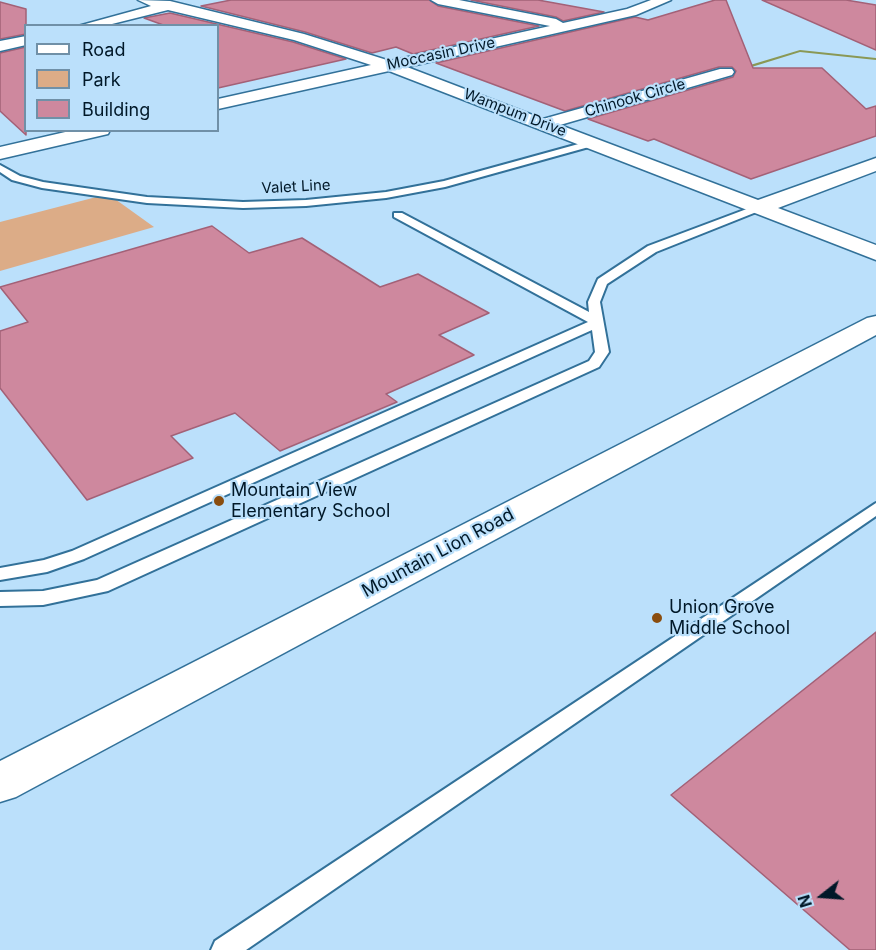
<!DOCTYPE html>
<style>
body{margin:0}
#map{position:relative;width:876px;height:950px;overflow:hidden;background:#bbe0fb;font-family:Inter,sans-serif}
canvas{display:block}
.legend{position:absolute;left:24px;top:24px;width:195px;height:108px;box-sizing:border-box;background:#bbe0fb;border:2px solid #7090a7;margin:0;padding:8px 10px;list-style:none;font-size:18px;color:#001828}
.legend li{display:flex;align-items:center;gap:12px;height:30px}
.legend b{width:30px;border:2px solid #7090a7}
.north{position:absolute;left:792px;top:866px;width:60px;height:60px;-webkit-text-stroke:4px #bbe0fb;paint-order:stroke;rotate:253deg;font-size:16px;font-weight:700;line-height:24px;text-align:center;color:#001828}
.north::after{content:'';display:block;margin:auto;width:21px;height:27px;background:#001828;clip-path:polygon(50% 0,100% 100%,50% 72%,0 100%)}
</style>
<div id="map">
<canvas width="876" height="950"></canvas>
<ul class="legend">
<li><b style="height:8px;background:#fff"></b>Road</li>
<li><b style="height:16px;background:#dcac87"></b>Park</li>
<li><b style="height:16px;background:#ce889e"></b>Building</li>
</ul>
<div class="north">N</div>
</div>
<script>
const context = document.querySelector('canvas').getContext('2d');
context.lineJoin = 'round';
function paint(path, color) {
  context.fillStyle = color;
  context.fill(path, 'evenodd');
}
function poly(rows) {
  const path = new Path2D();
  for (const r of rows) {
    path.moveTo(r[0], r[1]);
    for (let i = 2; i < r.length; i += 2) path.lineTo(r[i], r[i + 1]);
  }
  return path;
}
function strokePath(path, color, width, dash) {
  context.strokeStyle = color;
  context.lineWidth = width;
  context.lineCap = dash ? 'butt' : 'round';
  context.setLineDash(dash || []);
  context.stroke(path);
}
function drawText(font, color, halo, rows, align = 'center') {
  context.font = font + ' Inter,sans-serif';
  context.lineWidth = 4.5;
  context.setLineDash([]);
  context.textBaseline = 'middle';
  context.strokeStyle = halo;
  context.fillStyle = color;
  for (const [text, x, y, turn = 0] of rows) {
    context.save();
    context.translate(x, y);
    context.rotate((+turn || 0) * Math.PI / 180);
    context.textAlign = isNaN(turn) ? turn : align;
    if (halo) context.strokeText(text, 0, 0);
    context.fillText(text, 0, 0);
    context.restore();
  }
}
const green = poly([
 [108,194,154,227,0,271,0,222]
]);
const stream = poly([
 [800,50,876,58,876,60,800,52,742,70,737,69,800,50]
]);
const building = poly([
 [231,0,429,0,438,6,539,26,413,54,396,47,372,53,305,32,201,6,231,0],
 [471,0,538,0,604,12,563,21,556,17,471,0],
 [715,0,726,0,753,68,822,68,866,109,876,106,876,136,751,179,654,139,648,141,588,119,733,77,736,71,732,67,719,67,565,111,436,63,635,17,648,20,715,0],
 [762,0,846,0,876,5,876,50,762,0],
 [0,2,26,9,26,34,0,39,0,2],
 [170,13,293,42,346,59,218,88,218,26,166,26,144,18,170,13],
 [26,47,26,135,0,111,0,53,26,47],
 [212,226,249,253,302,238,380,287,418,274,489,313,439,335,474,355,386,394,397,402,280,451,235,413,171,436,193,458,87,500,0,388,0,331,28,322,0,287,212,226],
 [876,632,876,950,850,950,671,795,876,632]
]);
const lane = poly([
 [593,140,596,141,596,145,445,187,386,198,306,206,243,208,147,203,42,188,12,180,0,172,0,165,20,176,43,182,147,197,243,202,306,200,386,192,444,181,593,140],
 [760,204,765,207,764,209,656,252,607,284,600,302,609,352,599,367,108,591,43,605,0,606,0,592,43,591,97,580,589,361,595,352,592,330,84,559,47,572,0,580,0,568,44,560,72,551,588,322,394,217,394,213,402,213,589,312,588,302,598,279,648,246,760,204],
 [876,503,876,516,246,950,211,950,215,941,876,503]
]);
const street = poly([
 [138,0,170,1,304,34,390,61,550,26,438,4,431,0,459,0,556,19,563,23,627,9,651,0,671,0,636,15,407,67,543,119,720,69,732,69,734,72,732,75,560,125,758,200,876,158,876,171,778,208,876,245,876,260,389,71,218,109,218,99,371,65,294,40,168,10,104,26,78,26,151,6,138,0],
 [26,36,26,45,0,51,0,41,26,36],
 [74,130,110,130,108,134,0,159,0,147,74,130]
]);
const secondary = poly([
 [876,316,876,335,16,797,0,802,0,761,867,318,876,316]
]);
const markers = [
 [219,501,6,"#8a4d0e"],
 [657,618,6,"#8a4d0e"]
];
const farStreetnames = [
 ["Moccasin Drive",441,54,-12],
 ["Chinook Circle",635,98,-16],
 ["Wampum Drive",515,113,21],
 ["Valet Line",296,187,-3]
];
const poiNames = [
 ["Mountain View",231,491],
 ["Elementary School",231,512],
 ["Union Grove",669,608],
 ["Middle School",669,629]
];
const streetNames = [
 ["Mountain Lion Road",438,553,-28]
];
paint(green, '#dcac87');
paint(stream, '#8a9855');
paint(building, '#ce889e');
strokePath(building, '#a36177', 1.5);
strokePath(lane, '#327199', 4);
strokePath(street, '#327199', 3);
strokePath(secondary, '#327199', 3);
paint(lane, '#fff');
paint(street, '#fff');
paint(secondary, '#fff');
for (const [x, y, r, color] of markers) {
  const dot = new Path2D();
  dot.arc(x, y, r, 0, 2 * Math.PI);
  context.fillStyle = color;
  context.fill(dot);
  strokePath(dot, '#bbe0fb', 2);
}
drawText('15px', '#001828', '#bbe0fb', farStreetnames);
drawText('18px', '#001828', '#bbe0fb', poiNames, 'left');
drawText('18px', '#001828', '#bbe0fb', streetNames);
</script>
